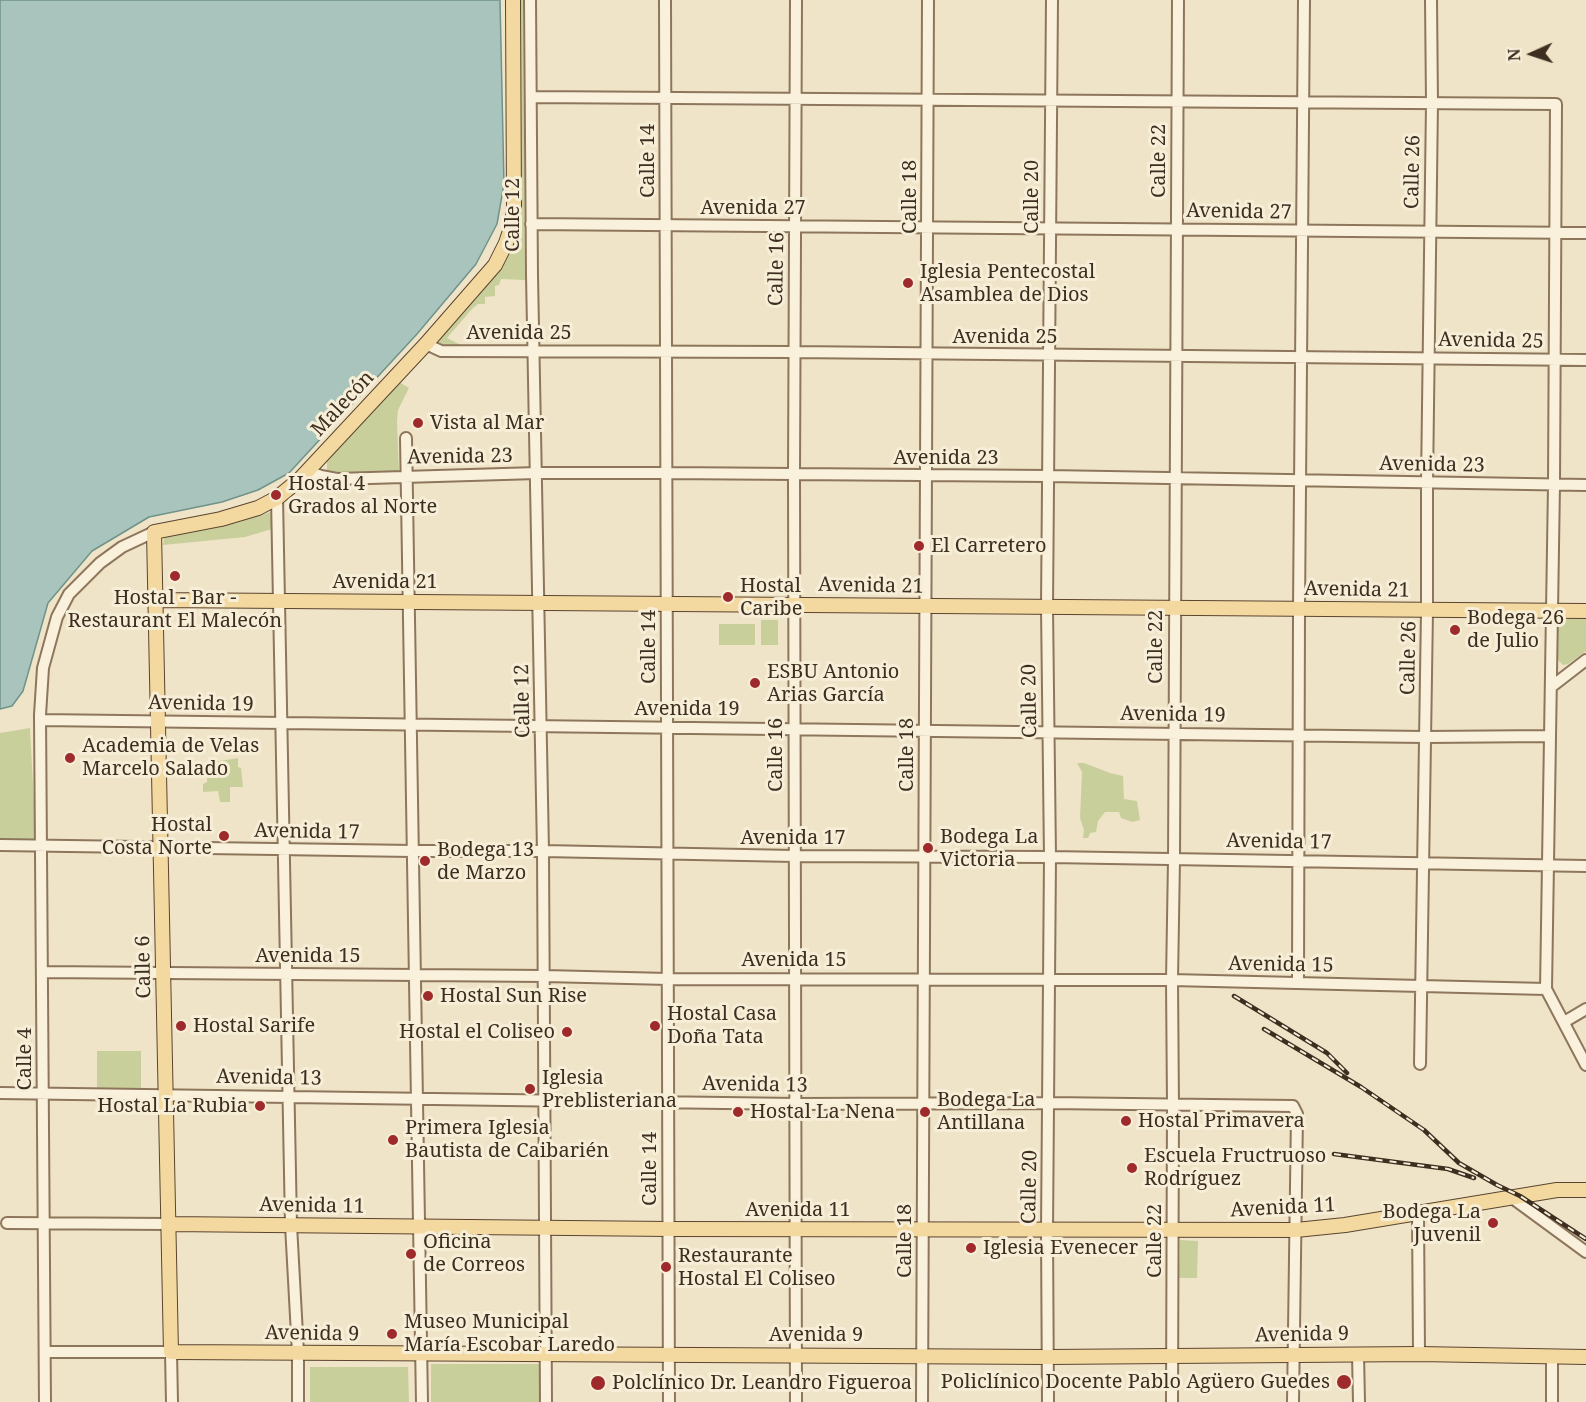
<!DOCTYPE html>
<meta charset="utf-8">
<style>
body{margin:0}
#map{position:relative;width:1586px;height:1402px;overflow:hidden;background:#f0e4c8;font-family:"Noto Serif",serif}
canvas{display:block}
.north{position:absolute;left:1502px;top:24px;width:60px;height:60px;-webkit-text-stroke:4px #f7eed8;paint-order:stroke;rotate:267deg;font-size:16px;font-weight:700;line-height:24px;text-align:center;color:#3d2e20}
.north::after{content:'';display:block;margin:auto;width:21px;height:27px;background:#3d2e20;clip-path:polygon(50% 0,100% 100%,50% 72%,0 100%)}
</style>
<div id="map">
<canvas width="1586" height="1402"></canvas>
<div class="north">N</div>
</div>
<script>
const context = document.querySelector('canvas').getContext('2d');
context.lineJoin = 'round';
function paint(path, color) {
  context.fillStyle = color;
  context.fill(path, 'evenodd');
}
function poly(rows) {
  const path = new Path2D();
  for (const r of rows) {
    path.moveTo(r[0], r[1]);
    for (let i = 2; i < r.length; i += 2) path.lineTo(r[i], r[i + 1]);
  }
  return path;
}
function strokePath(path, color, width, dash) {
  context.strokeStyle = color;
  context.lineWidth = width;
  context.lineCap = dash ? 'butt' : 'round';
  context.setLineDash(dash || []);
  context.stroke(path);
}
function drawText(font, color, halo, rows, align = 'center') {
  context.font = font + ' "Noto Serif",serif';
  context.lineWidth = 6;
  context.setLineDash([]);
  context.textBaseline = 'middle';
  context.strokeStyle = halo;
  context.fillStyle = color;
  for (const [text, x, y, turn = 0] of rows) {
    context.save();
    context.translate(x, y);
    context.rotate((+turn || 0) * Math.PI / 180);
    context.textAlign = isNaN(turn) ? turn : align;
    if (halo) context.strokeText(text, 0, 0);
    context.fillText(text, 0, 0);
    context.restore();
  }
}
const green = poly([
 [517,0,523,0,525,280,501,279,499,285,495,286,495,296,485,297,485,304,478,304,472,309,447,338,461,345,459,349,440,346,439,338,441,335,493,278,506,253],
 [399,382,409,388,398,410,397,421,399,473,336,473,327,471,327,461],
 [270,512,272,529,245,537,163,545,164,538,170,532,239,522],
 [1557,617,1586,617,1586,651,1568,664,1563,665,1557,659],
 [761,620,778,620,778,645,761,645],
 [719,624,755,624,755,645,719,645],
 [30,728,36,842,0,841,0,733],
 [238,758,238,767,241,768,243,787,230,787,230,802,220,802,218,791,203,792,203,784,207,782,208,763],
 [1077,763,1084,763,1110,773,1123,776,1124,799,1137,801,1140,820,1132,822,1121,818,1119,812,1105,812,1098,821,1096,832,1090,833,1088,838,1083,838,1084,830,1080,818,1082,772],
 [97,1051,141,1051,141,1089,97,1089],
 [1180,1240,1198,1241,1197,1278,1179,1278],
 [431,1364,539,1364,539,1402,431,1402],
 [310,1367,408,1367,409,1402,310,1402]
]);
const water = poly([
 [0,0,500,0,504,184,497,224,476,264,417,334,289,473,258,490,222,502,149,517,92,551,48,603,23,691,12,706,0,709,0,0]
]);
const minor = poly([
 [530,0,532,275,543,851,546,1402],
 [665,0,669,1402],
 [531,97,1556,104,1554,485,1546,989,1586,1065],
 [531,224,1586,233],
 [426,344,441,351,794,352,1586,360],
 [406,438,422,1402],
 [308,471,321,476,337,479,537,473,667,473,1048,476,1586,485],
 [277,498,291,1225,298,1353,298,1402],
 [1551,687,1586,660],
 [40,720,1425,737,1549,736],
 [0,845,413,851,543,851,794,856,1050,857,1586,866],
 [42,972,545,976,668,979,1172,980,1546,989],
 [1298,983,1299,609,1304,0],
 [1564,1022,1586,1009],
 [1420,1064,1427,611,1427,483,1432,103,1431,0],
 [0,1093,796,1104,1049,1103,1293,1106,1297,1114,1293,1402],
 [1511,1197,1586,1252],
 [1418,1213,1419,1354],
 [7,1223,169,1224],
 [45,1352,171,1352,172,1402],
 [1358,1354,1359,1402],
 [45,1402,40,715,43,668,57,617,69,594,100,563,122,547,154,532],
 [796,1402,794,474,796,0],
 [922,1402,928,0],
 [1048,1402,1047,1231,1050,857,1047,607,1052,0],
 [1172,1402,1173,1106,1172,980,1174,860,1178,0],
 [1552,1402,1552,1356]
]);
const major = poly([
 [513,0,514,206,512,225,506,243,495,265,426,344,300,479,277,498,258,508,221,519,154,532,171,1352,1048,1357,1419,1354,1586,1357],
 [156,600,1586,611],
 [169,1224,669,1229,1296,1230,1345,1225,1557,1190,1586,1190]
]);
const rail = poly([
 [1234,996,1327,1053,1347,1073],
 [1264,1029,1361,1087,1424,1130,1459,1163,1497,1185,1520,1196,1586,1239],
 [1334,1154,1448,1169,1474,1178]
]);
const markers = [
 [908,283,6,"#9e2a2b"],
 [418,423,6,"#9e2a2b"],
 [276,495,6,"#9e2a2b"],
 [919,546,6,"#9e2a2b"],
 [175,576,6,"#9e2a2b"],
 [728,597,6,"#9e2a2b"],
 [1455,630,6,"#9e2a2b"],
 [755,683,6,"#9e2a2b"],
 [70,758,6,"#9e2a2b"],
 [224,836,6,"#9e2a2b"],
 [928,848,6,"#9e2a2b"],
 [425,861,6,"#9e2a2b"],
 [428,996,6,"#9e2a2b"],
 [181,1026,6,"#9e2a2b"],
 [655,1026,6,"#9e2a2b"],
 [567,1032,6,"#9e2a2b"],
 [530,1089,6,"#9e2a2b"],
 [260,1106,6,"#9e2a2b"],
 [738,1112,6,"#9e2a2b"],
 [925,1112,6,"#9e2a2b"],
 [1126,1121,6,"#9e2a2b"],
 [393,1140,6,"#9e2a2b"],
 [1132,1168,6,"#9e2a2b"],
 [1493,1223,6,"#9e2a2b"],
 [971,1248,6,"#9e2a2b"],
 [411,1254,6,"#9e2a2b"],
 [666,1267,6,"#9e2a2b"],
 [392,1334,6,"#9e2a2b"],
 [1344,1382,8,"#9e2a2b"],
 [598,1383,8,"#9e2a2b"]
];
const streetNames = [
 ["Calle 14",648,161,-90],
 ["Calle 22",1159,161,-90],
 ["Calle 26",1413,172,-89],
 ["Calle 18",910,197,-90],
 ["Calle 20",1032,197,-90],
 ["Avenida 27",753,208],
 ["Avenida 27",1239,212,1],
 ["Calle 12",513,215,-90],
 ["Calle 16",777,269,-89],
 ["Avenida 25",519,333],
 ["Avenida 25",1005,337],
 ["Avenida 25",1491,341,1],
 ["Malecón",343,404,-47],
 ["Avenida 23",460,457,-1],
 ["Avenida 23",946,458],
 ["Avenida 23",1432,465,1],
 ["Avenida 21",385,582],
 ["Avenida 21",871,586,1],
 ["Avenida 21",1357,590,1],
 ["Calle 14",649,647,-90],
 ["Calle 22",1156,647,-90],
 ["Calle 26",1409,658,-89],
 ["Calle 12",523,701,-91],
 ["Calle 20",1030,701,-91],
 ["Avenida 19",201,704,1],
 ["Avenida 19",687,709],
 ["Avenida 19",1173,715,1],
 ["Calle 16",776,755,-90],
 ["Calle 18",907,755,-90],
 ["Avenida 17",307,832,1],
 ["Avenida 17",793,838],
 ["Avenida 17",1279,842,1],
 ["Avenida 15",308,956],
 ["Avenida 15",794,960],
 ["Avenida 15",1281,965,1],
 ["Calle 6",144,967,-91],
 ["Calle 4",25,1059,-90],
 ["Avenida 13",269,1078,1],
 ["Avenida 13",755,1085,1],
 ["Calle 14",650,1169,-90],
 ["Calle 20",1030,1187,-89],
 ["Avenida 11",312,1206,1],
 ["Avenida 11",1283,1208,-3],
 ["Avenida 11",798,1210],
 ["Calle 18",905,1241,-90],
 ["Calle 22",1155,1241,-90],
 ["Avenida 9",312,1334,1],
 ["Avenida 9",816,1335],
 ["Avenida 9",1302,1335,-1]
];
const poiNames = [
 ["Iglesia Pentecostal",920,272],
 ["Asamblea de Dios",920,295],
 ["Vista al Mar",430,423],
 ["Hostal 4",288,484],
 ["Grados al Norte",288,507],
 ["El Carretero",931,546],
 ["Hostal",740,586],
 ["Caribe",740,609],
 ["Hostal - Bar -",175,598,"center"],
 ["Restaurant El Malecón",175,621,"center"],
 ["Bodega 26",1467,618],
 ["de Julio",1467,641],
 ["ESBU Antonio",767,672],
 ["Arias García",767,695],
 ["Academia de Velas",82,746],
 ["Marcelo Salado",82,769],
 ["Hostal",212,825,"right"],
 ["Costa Norte",212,848,"right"],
 ["Bodega La",940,837],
 ["Victoria",940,860],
 ["Bodega 13",437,850],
 ["de Marzo",437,873],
 ["Hostal Sun Rise",440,996],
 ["Hostal Casa",667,1014],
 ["Doña Tata",667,1037],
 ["Hostal Sarife",193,1026],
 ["Hostal el Coliseo",555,1032,"right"],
 ["Iglesia",542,1078],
 ["Preblisteriana",542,1101],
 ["Bodega La",937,1100],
 ["Antillana",937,1123],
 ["Hostal La Rubia",248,1106,"right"],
 ["Hostal La Nena",750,1112],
 ["Hostal Primavera",1138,1121],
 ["Primera Iglesia",405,1128],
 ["Bautista de Caibarién",405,1151],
 ["Escuela Fructruoso",1144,1156],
 ["Rodríguez",1144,1179],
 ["Bodega La",1481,1212,"right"],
 ["Juvenil",1481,1235,"right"],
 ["Oficina",423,1242],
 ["de Correos",423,1265],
 ["Iglesia Evenecer",983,1248],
 ["Restaurante",678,1256],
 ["Hostal El Coliseo",678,1279],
 ["Museo Municipal",404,1322],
 ["María Escobar Laredo",404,1345],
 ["Policlínico Docente Pablo Agüero Guedes",1330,1382,"right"],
 ["Polclínico Dr. Leandro Figueroa",612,1383]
];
paint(green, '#c9cf9b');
paint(water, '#a9c4bc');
strokePath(water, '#6f938a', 1.5);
strokePath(minor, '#8d765c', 14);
strokePath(major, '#5b4430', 16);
strokePath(minor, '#faf1dc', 10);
strokePath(major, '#f3d9a0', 14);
strokePath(rail, '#3d2e20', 4.5);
strokePath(rail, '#f7eed8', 2, [7]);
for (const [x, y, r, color] of markers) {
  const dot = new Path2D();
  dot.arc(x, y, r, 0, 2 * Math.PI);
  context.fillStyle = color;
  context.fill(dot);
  strokePath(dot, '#f7eed8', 2);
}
drawText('20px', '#3d2e20', '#f7eed8', streetNames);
drawText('20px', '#3d2e20', '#f7eed8', poiNames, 'left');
</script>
